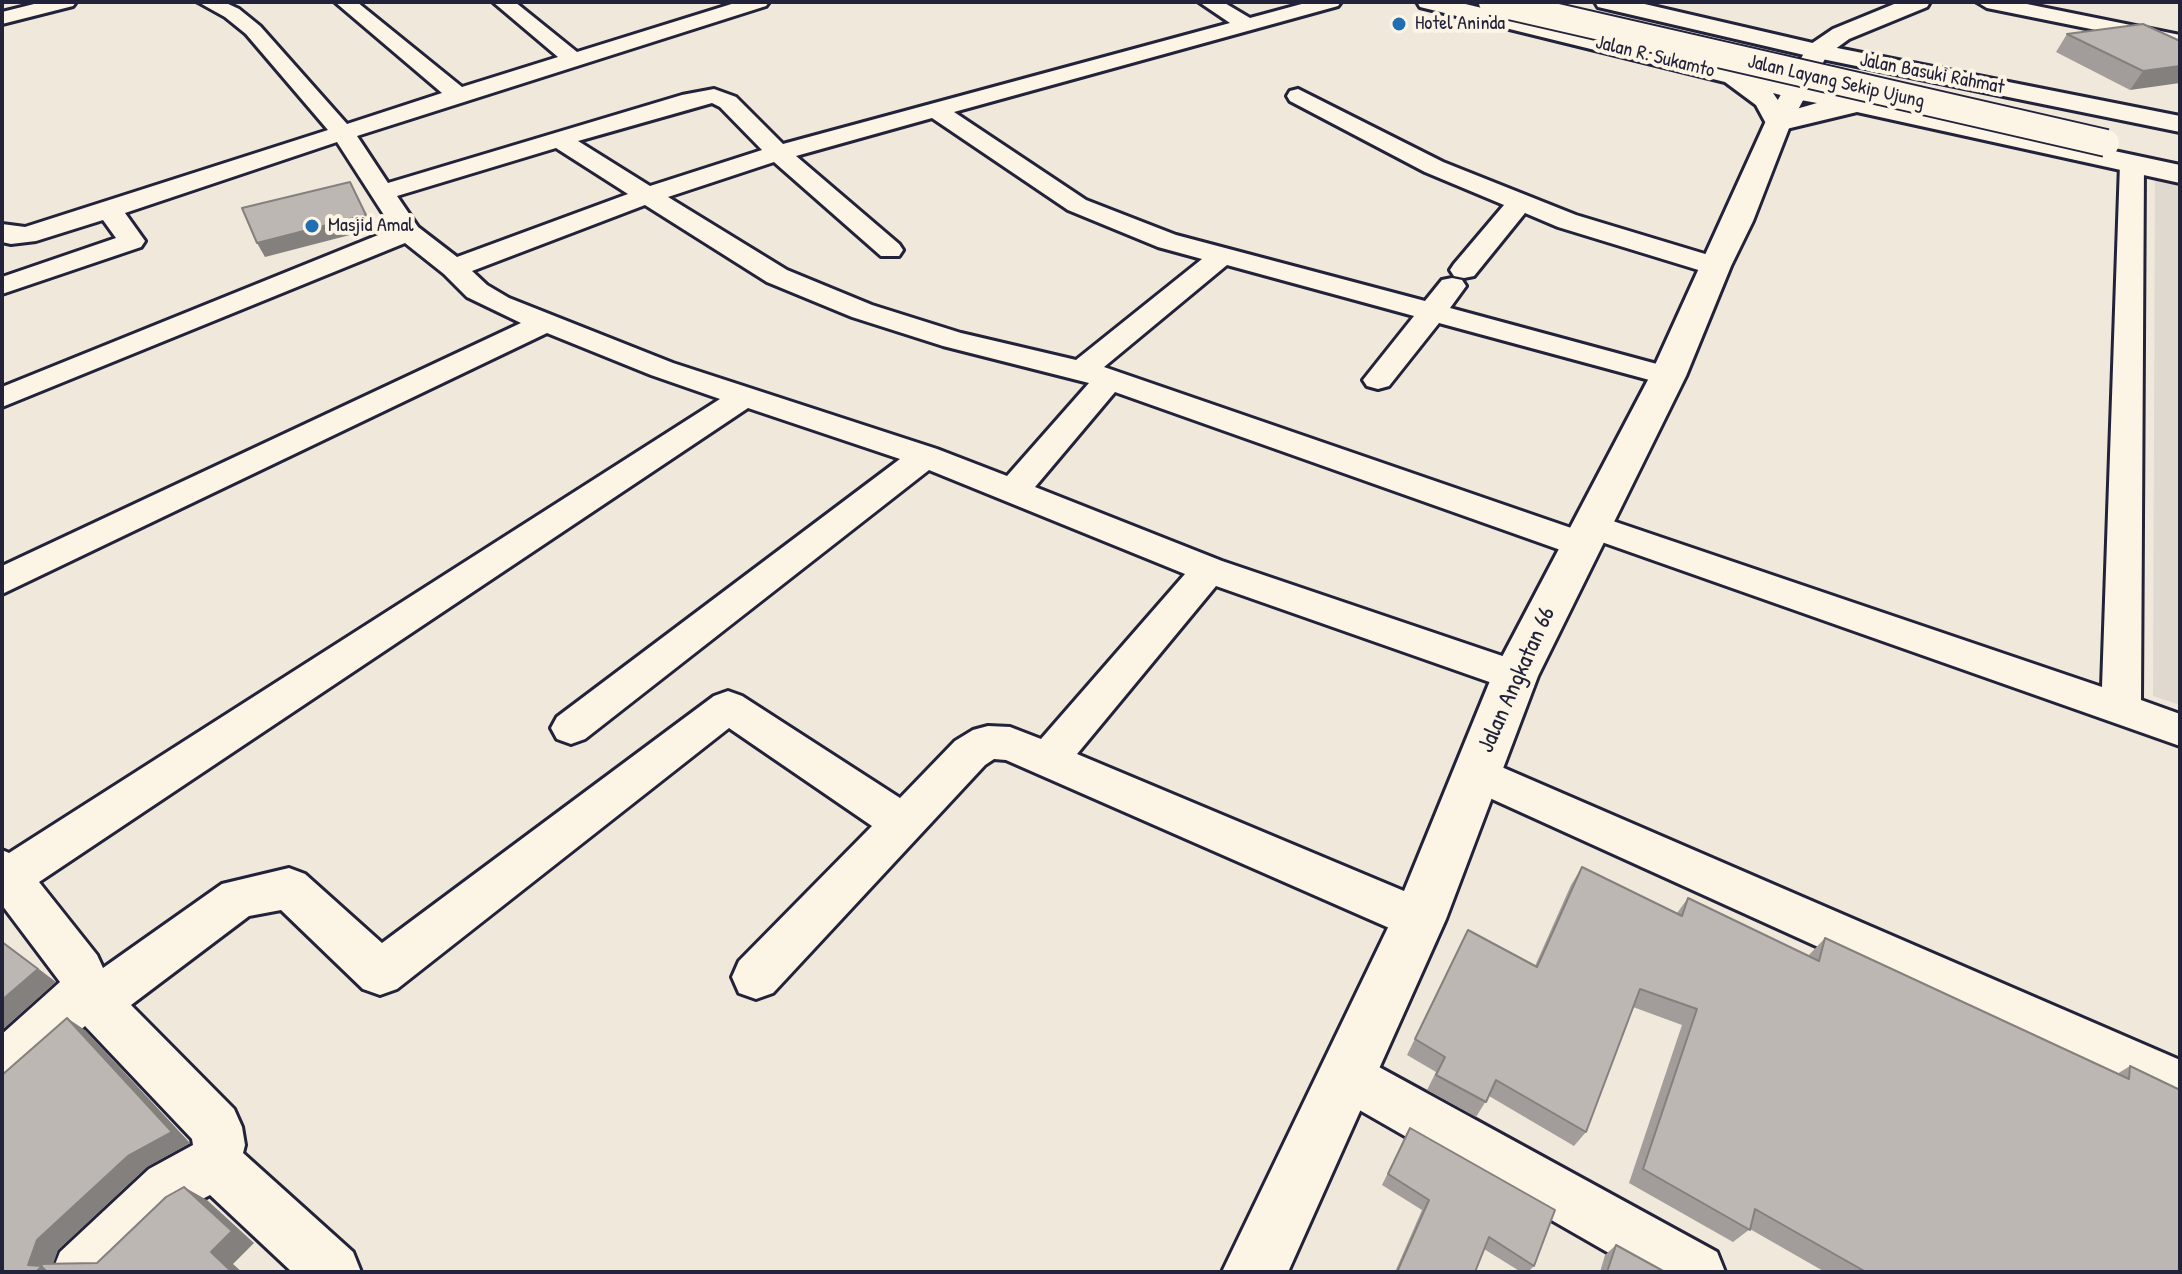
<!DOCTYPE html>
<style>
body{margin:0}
#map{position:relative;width:2182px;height:1274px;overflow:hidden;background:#efe8db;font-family:"Patrick Hand",sans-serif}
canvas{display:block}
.frame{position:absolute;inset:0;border:4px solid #22223b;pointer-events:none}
</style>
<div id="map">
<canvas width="2182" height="1274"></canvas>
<div class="frame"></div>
</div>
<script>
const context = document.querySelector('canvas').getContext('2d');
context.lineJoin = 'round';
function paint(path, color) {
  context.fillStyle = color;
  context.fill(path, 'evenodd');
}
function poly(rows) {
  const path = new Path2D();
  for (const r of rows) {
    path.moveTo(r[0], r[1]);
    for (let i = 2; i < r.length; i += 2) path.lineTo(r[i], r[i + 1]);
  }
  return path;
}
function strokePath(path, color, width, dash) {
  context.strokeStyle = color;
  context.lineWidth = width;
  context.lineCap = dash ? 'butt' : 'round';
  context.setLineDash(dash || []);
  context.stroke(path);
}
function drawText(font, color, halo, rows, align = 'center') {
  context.font = font + ' "Patrick Hand",sans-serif';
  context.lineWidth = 8;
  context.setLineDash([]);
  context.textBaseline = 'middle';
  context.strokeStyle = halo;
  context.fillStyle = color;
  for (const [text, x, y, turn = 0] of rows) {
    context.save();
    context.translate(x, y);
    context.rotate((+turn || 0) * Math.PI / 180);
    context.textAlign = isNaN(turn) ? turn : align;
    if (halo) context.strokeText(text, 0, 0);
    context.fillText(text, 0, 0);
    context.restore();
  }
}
const built = poly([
 [2155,170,2180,175,2180,705,2153,696]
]);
const minor = poly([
 [42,2,76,2,73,6,2,24,2,12,42,2],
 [198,2,224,2,239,9,260,26,347,124,442,93,335,2,357,2,462,87,558,57,493,2,515,2,577,52,738,2,769,2,766,6,357,136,388,183,682,95,714,89,736,97,783,144,1230,23,1199,2,1223,2,1250,18,1309,2,1341,2,1338,6,954,112,1086,200,1176,235,1425,301,1442,280,1452,278,1462,280,1466,286,1450,308,1679,370,1683,376,1679,382,1668,385,1439,323,1389,386,1378,389,1367,386,1363,380,1414,316,1227,265,1104,367,1577,530,1575,526,1580,518,1592,514,1604,518,2102,687,2120,164,2123,159,2141,159,2144,164,2141,700,2180,714,2180,746,1596,540,1599,544,1593,553,1581,556,1569,553,1115,392,1035,487,1222,561,1529,665,1535,676,1529,687,1515,691,1216,586,1077,754,1435,904,1442,919,1435,934,1419,940,1403,934,1006,760,994,759,985,765,773,993,756,999,739,993,732,977,739,961,872,826,729,728,397,989,380,995,363,989,281,910,249,916,131,1005,234,1109,242,1127,245,1145,243,1153,353,1252,361,1272,292,1272,210,1195,187,1207,120,1272,52,1272,60,1252,149,1169,193,1145,192,1139,85,1026,20,1085,2,1092,2,1034,60,982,2,905,2,850,9,853,720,399,651,375,547,333,2,594,2,566,521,323,467,297,444,274,405,243,2,407,2,387,393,229,337,142,125,213,145,241,141,247,2,294,2,277,116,238,103,220,36,241,11,244,2,242,2,224,25,227,328,130,246,34,225,17,198,2],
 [712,103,720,107,762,150,650,186,578,141,712,103],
 [932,118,1068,210,1158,247,1202,259,1076,360,961,333,872,305,787,270,668,197,774,162,881,256,899,256,903,250,899,244,796,156,932,118],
 [556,148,628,194,457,257,418,227,397,196,556,148],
 [645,205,767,282,852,317,943,346,1089,383,1007,476,937,449,673,363,509,298,487,285,472,271,645,205],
 [748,408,900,459,557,717,551,728,557,739,571,744,585,739,929,470,1185,574,1041,739,1010,727,988,726,973,730,955,741,900,798,742,696,728,691,714,696,382,943,305,874,289,868,222,884,103,968,97,955,39,882,748,408],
 [1977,2,2017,2,2180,35,2180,47,1987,8,1977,2],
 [1298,89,1443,162,1576,215,1725,260,1729,266,1725,272,1715,274,1705,272,1558,227,1525,213,1474,276,1464,278,1454,276,1450,270,1454,264,1504,205,1425,172,1290,101,1287,96,1290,91,1298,89],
 [1476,756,2180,1060,2180,1111,1461,785,1455,773,1461,761,1476,756],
 [1346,1049,1717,1252,1725,1272,1642,1272,1328,1092,1321,1074,1328,1056,1346,1049]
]);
const tertiary = poly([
 [1899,2,1930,2,1927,7,1849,39,1827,55,1791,123,1753,221,1731,266,1686,376,1538,676,1446,919,1288,1272,1222,1272,1395,913,1492,676,1650,376,1765,123,1808,46,1833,29,1899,2]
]);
const trunk = poly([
 [1417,2,1457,2,1795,83,2180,165,2180,183,1857,112,1778,131,1769,129,1756,105,1725,82,1420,7,1417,2],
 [1773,93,1795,99,1817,103,1786,112,1773,93],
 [1595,2,1636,2,1817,44,2180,116,2180,132,1817,58,1598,7,1595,2]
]);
const trunkBridge = poly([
 [1492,2,2106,143]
]);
const wall = poly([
 [2067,34,2180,41,2130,90,2056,52],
 [1582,867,1677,913,1688,898,1808,956,1825,938,2117,1074,2130,1066,2180,1272,1825,1272,1750,1229,1733,1242,1629,1183,1682,1025,1633,1007,1586,1132,1574,1146,1489,1096,1476,1117,1427,1090,1436,1072,1407,1055,1468,930,1535,966,1571,885],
 [1410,1128,1534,1266,1528,1272,1521,1272,1484,1249,1475,1272,1395,1272,1422,1210,1382,1185],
 [1616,1245,1665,1272,1600,1272,1605,1255]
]);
const shadedWall = poly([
 [2180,66,2180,83,2130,90,2143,71],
 [366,215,373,229,265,257,257,243],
 [2,941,56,982,2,1030],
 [67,1018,85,1030,190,1143,147,1167,58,1250,51,1270,57,1272,36,1272,28,1265],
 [184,1187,207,1200,254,1243,233,1264,242,1272,232,1272,211,1252]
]);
const building = poly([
 [2143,24,2180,41,2180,66,2143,71,2067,34,2143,24],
 [350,182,366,215,257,243,242,208,350,182],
 [1582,867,1682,916,1688,898,1819,961,1825,938,2129,1079,2130,1066,2180,1090,2180,1272,1866,1272,1755,1209,1750,1230,1643,1169,1697,1009,1640,989,1586,1132,1496,1080,1486,1102,1436,1075,1445,1057,1415,1039,1468,930,1537,967,1582,867],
 [2,942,38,969,2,1000,2,942],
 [67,1018,172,1132,128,1156,37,1240,28,1265,42,1266,36,1272,2,1272,2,1075,67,1018],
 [1410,1128,1555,1210,1534,1266,1489,1237,1475,1272,1397,1272,1429,1200,1388,1174,1410,1128],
 [184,1187,232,1231,211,1252,232,1272,47,1272,39,1264,97,1263,166,1197,184,1187],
 [1616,1245,1665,1272,1607,1272,1616,1245]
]);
const markers = [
 [1399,24,8,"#1f6fb2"],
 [312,226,8,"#1f6fb2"]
];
const farPoinames = [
 ["Hotel Aninda",1415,24],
 ["Masjid Amal",328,226]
];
const farStreetnames = [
 ["Jalan R. Sukamto",1655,57,14],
 ["Jalan Basuki Rahmat",1932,74,11],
 ["Jalan Layang Sekip Ujung",1836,82,13]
];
const streetNames = [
 ["Jalan Angkatan 66",1517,680,-66]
];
paint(built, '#e0d9cf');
strokePath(minor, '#22223b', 6);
strokePath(tertiary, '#22223b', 6);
strokePath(trunk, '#22223b', 6);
paint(minor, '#fcf5e5');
paint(tertiary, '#fcf5e5');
paint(trunk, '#fcf5e5');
strokePath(trunkBridge, '#22223b', 30, []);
strokePath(trunkBridge, '#fcf5e5', 26);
paint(wall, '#a29d9a');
paint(shadedWall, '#84807d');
paint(building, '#bcb7b3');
strokePath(building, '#84807d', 2);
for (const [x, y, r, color] of markers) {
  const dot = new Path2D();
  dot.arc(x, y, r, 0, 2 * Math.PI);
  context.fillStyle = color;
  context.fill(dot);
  strokePath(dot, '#fcf5e5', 3);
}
drawText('20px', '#22223b', '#fcf5e5', farPoinames, 'left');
drawText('20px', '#22223b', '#fcf5e5', farStreetnames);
drawText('24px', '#22223b', '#fcf5e5', streetNames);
</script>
